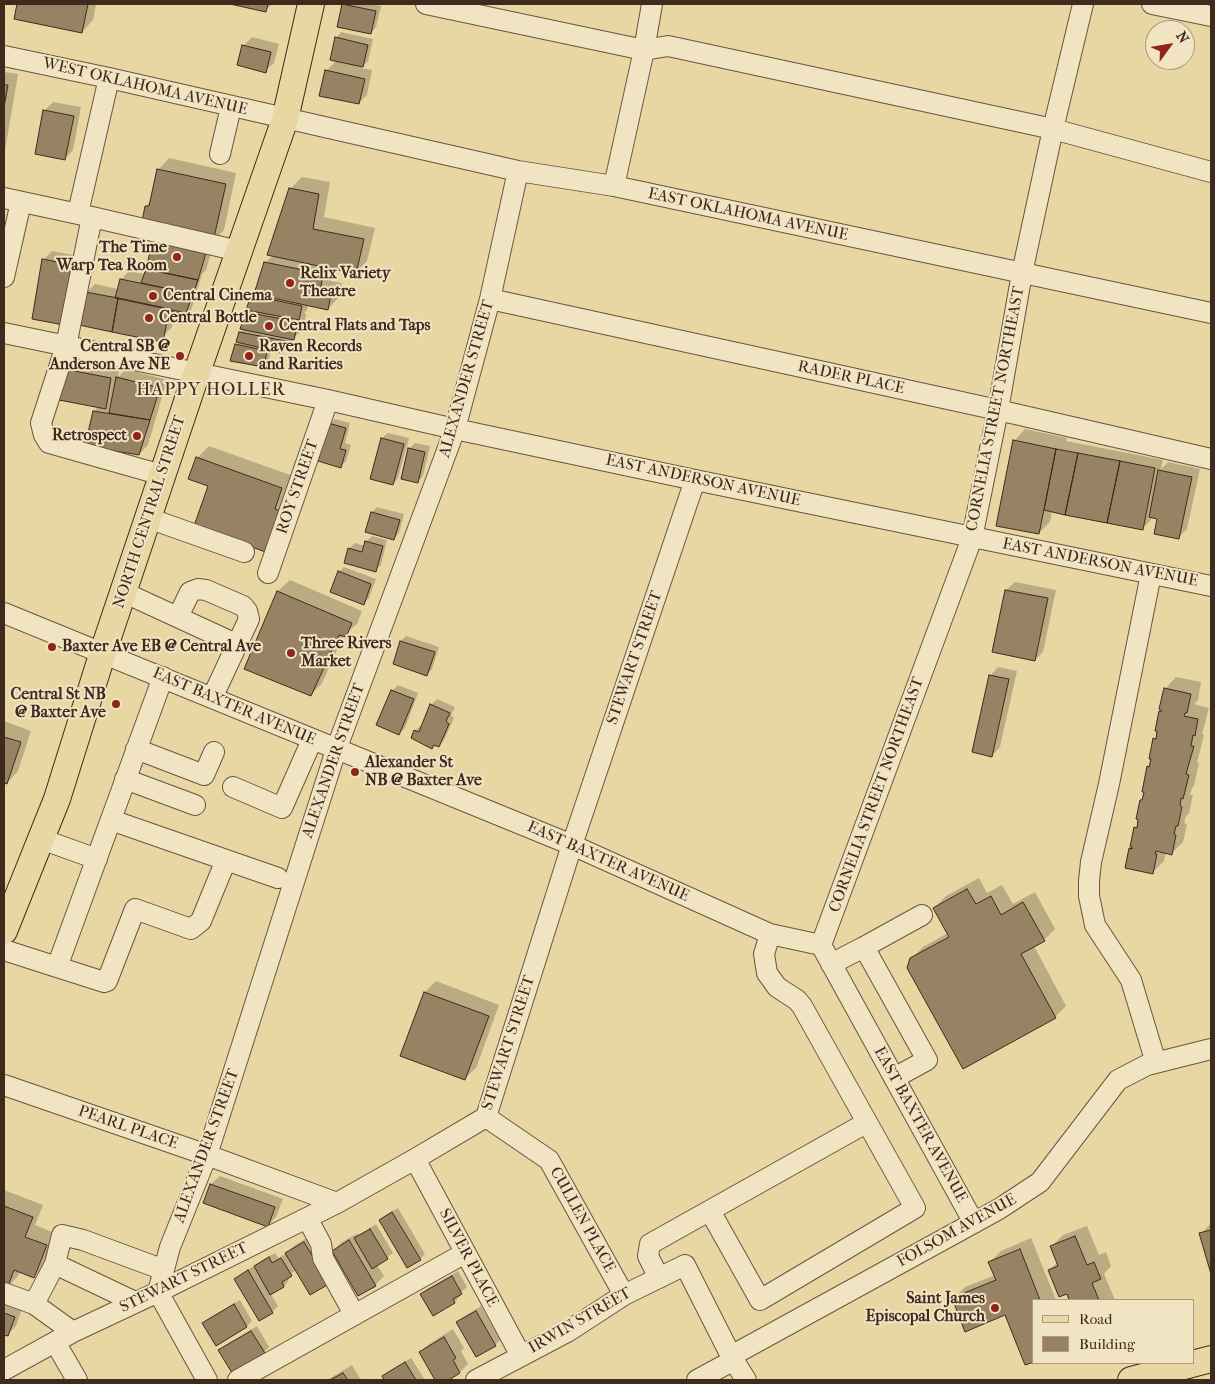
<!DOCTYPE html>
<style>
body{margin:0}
#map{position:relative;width:1215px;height:1384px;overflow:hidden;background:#e8d6a3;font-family:"IM FELL French Canon",serif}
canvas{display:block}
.frame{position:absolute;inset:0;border:5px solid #3f2a1e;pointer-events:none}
.legend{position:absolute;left:1032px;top:1299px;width:162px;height:65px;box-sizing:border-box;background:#f0e4c3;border:1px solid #a99a81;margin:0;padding:6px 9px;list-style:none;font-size:15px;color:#3f2a1e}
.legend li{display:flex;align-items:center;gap:10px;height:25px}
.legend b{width:25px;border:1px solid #a99a81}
.north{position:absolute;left:1145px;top:20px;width:50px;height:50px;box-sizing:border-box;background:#f0e4c3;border:1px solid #a99a81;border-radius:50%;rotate:58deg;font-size:14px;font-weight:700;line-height:20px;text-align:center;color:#3f2a1e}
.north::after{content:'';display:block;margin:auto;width:18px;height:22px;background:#8f2418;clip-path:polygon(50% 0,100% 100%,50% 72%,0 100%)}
</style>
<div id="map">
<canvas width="1215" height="1384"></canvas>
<div class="frame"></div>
<ul class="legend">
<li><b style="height:6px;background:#e8d6a3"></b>Road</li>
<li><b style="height:14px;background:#978363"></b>Building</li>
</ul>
<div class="north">N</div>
</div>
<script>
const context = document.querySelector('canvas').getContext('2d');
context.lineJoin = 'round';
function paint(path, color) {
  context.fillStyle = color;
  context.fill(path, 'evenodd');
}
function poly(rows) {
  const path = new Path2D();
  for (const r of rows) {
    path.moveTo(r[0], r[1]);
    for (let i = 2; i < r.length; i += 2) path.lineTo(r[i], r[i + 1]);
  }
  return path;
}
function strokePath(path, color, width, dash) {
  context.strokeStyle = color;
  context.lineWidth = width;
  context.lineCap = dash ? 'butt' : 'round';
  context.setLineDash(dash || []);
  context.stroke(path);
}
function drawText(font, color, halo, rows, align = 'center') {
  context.font = font + ' "IM FELL French Canon",serif';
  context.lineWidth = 4;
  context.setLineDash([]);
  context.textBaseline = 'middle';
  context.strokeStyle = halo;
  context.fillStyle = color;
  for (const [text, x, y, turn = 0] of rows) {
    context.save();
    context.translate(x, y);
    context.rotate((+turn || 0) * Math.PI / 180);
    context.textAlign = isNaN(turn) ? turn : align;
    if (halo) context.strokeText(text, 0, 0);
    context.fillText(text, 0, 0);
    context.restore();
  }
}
const shadow = poly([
 [18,4,96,4,93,20,82,32,15,18],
 [236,4,272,4,265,11],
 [344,4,370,4,381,6,376,27,371,33],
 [341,32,373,39,368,61,361,68,372,70,367,95,359,103,326,71,337,60,336,38],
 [252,37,279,44,274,63,265,71,243,46],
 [4,72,18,74,4,156],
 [53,102,81,107,73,150,65,159,44,111],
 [169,158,236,173,224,230,215,239,206,270,202,274,190,314,182,323,173,321,172,327,163,336,86,293,95,284,118,289,121,280,129,271,145,274,155,235,146,206,151,201,158,170],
 [302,177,330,182,324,217,375,228,367,261,356,273,333,268,331,281,342,283,339,297,328,309,308,305,307,310,304,313,306,314,303,330,293,338,292,343,283,352,271,349,269,360,264,365,236,345,239,342,240,332,244,329,247,312,250,310,253,296,255,293,266,262,273,255,290,189],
 [52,251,83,257,72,316,43,260],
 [74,361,119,370,118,377,126,369,167,380,148,445,139,454,94,411,99,406,66,370],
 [335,419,350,423,345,443,351,445,346,461,341,466,329,424],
 [1025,429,1067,438,1066,441,1163,460,1161,469,1168,462,1200,469,1187,529,1178,538,1159,518,1152,516,1151,520,1142,529,1052,511,1050,522,1039,533,1014,441],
 [388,433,409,438,398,478,393,484,382,438],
 [415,443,430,446,423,476,418,481,403,478,410,448],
 [209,446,293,476,282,541,209,486,197,458],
 [377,507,404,514,399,533,394,539,372,512],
 [372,536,387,540,381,565,375,570,349,549,355,543,365,546,366,542],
 [344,567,376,579,369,598,363,604,339,572],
 [290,580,362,611,357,624,344,635,322,683,311,695,246,668,278,591],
 [1015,582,1056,590,1043,652,1035,660,993,651,1006,590],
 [406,636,439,647,432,669,427,674,401,641],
 [998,667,1017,671,1000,747,992,756,990,676],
 [1176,677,1201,682,1198,700,1194,704,1209,708,1202,734,1204,735,1197,763,1199,763,1194,786,1192,788,1190,795,1193,795,1189,813,1186,816,1184,823,1187,824,1183,842,1172,853,1166,852,1164,861,1152,873,1130,849,1133,846,1135,828,1139,824,1141,800,1144,797,1148,767,1151,764,1154,739,1158,736,1165,689],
 [398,685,418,693,405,728,399,734,392,691],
 [437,699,455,707,451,715,454,718,444,740,439,746,435,744,432,747,415,731,421,725,422,726,431,705],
 [4,721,31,731,18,771,7,783,4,782],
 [979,878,987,893,1002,885,1013,904,1035,892,1055,929,1044,940,1034,946,1066,1006,1055,1017,911,959,923,947,948,933,934,908,946,896],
 [436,981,499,1005,476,1068,464,1079,401,1055,425,992],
 [220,1176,283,1199,276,1217,268,1225,205,1202,211,1184],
 [4,1190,43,1205,35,1225,57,1234,45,1265,34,1277,20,1271,18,1276,7,1288,4,1286],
 [398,1208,425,1254,420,1259,380,1220,386,1215],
 [1211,1223,1211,1269,1201,1234],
 [376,1224,393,1253,377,1265,384,1276,375,1285,333,1251,342,1242,358,1233,359,1235],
 [1087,1226,1099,1255,1106,1252,1111,1266,1104,1274,1115,1300,1070,1300,1067,1292,1049,1270,1058,1262,1051,1247,1063,1235],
 [313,1234,328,1283,297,1269,287,1277,289,1280,284,1286,270,1293,278,1306,272,1312,235,1279,241,1274,254,1266,255,1267,261,1261,275,1253,278,1258,287,1253,295,1245],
 [1031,1238,1056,1300,1034,1300,1006,1314,953,1299,965,1287,995,1275,990,1262,1001,1251],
 [458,1271,467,1287,459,1294,460,1296,455,1302,433,1314,422,1294,427,1289],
 [240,1300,252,1321,247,1326,216,1344,204,1323,209,1318],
 [4,1302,22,1309,16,1326,7,1335,4,1334],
 [481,1306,500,1340,495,1345,458,1322,463,1317],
 [257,1326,269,1347,264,1352,220,1350,225,1345],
 [453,1329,464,1348,461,1351,468,1364,460,1372,446,1380,437,1380,420,1352,429,1344],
 [411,1358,425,1380,386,1380,383,1376,389,1371],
 [352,1365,361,1380,326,1380,327,1380]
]);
const building = poly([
 [17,4,88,4,82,33,14,19,17,4],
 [230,4,268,4,266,12,230,4],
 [342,4,376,11,371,34,337,27,342,4],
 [335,37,368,45,363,67,330,60,335,37],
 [242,45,271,52,266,73,237,65,242,45],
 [325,70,365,79,359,104,319,96,325,70],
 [4,85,8,85,4,107,4,85],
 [43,110,74,116,65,160,35,154,43,110],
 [157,169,226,184,213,242,141,227,145,206,149,206,157,169],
 [289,188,319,194,313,229,364,239,356,274,267,255,289,188],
 [154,235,208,246,198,280,146,269,154,235],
 [42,259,75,265,64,325,32,319,42,259],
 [264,262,323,274,320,292,331,294,328,310,254,294,264,262],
 [146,269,198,280,193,294,141,283,146,269],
 [120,279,193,294,186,313,115,298,120,279],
 [85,292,118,298,112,332,79,325,85,292],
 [251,295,302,306,299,320,246,310,251,295],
 [118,298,170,309,170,311,184,314,182,324,167,321,164,337,156,341,112,332,118,298],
 [246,312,298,322,294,340,240,329,246,312],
 [239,332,286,341,283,353,236,342,239,332],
 [235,344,267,351,264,367,230,361,235,344],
 [64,369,111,378,106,409,59,400,64,369],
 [116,377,160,388,150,420,109,413,116,377],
 [93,411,150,420,139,455,85,446,93,411],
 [328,423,346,428,340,449,346,450,341,468,318,461,328,423],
 [381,438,404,444,393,485,370,479,381,438],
 [1013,440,1056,449,1039,534,996,526,1013,440],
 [408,448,425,452,418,483,401,479,408,448],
 [1056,449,1078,453,1065,515,1044,510,1056,449],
 [1078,453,1120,461,1107,523,1065,515,1078,453],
 [196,457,282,488,275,509,285,513,271,554,194,526,208,486,188,479,196,457],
 [1120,461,1155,468,1143,530,1107,523,1120,461],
 [1158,470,1192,477,1179,539,1154,534,1157,519,1149,517,1158,470],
 [371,512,400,520,394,540,365,532,371,512],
 [365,541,383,546,376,572,344,563,348,548,362,552,365,541],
 [338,571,371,584,364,605,330,592,338,571],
 [1005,590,1048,598,1035,661,992,652,1005,590],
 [277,591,352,623,346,637,339,635,311,696,244,669,277,591],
 [400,641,435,652,427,676,393,664,400,641],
 [989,675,1009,679,992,757,972,752,989,675],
 [1164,688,1191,694,1187,713,1185,713,1184,716,1198,719,1195,736,1193,735,1191,746,1194,746,1186,774,1189,775,1183,799,1181,798,1180,806,1182,807,1178,826,1176,826,1174,834,1176,835,1172,855,1156,851,1155,854,1157,854,1153,874,1125,868,1129,848,1132,849,1132,847,1130,847,1134,827,1137,828,1138,820,1136,819,1140,800,1142,800,1144,792,1142,792,1147,766,1149,767,1151,759,1149,759,1153,738,1156,739,1157,731,1155,731,1159,711,1162,711,1159,709,1164,688],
 [391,690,414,699,399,735,376,725,391,690],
 [430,704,450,713,446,721,449,724,439,747,434,745,432,749,411,738,414,730,419,732,430,704],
 [4,737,21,742,7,784,4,783,4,737],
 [967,889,976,904,991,896,1001,915,1023,902,1045,941,1021,954,1056,1018,963,1069,907,968,910,958,949,937,933,908,967,889],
 [424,992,489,1016,465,1080,400,1056,424,992],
 [210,1184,275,1207,268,1227,203,1203,210,1184],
 [4,1206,33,1217,25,1237,47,1245,34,1278,14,1270,7,1289,4,1288,4,1206],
 [392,1212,421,1260,407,1268,379,1220,392,1212],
 [370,1229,388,1259,372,1269,354,1238,370,1229],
 [1211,1230,1211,1274,1199,1233,1211,1230],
 [1075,1236,1087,1265,1094,1262,1101,1279,1092,1283,1099,1300,1069,1300,1067,1294,1059,1297,1048,1270,1058,1266,1050,1246,1075,1236],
 [349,1240,376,1286,358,1296,332,1251,349,1240],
 [304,1242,329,1284,310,1295,285,1253,304,1242],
 [1020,1249,1040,1300,1034,1300,1034,1362,1025,1365,1005,1315,965,1332,952,1298,996,1280,988,1262,1020,1249],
 [269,1257,272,1263,281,1258,292,1276,282,1282,284,1287,270,1295,254,1266,269,1257],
 [248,1270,273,1313,259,1321,234,1279,248,1270],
 [452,1276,462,1294,453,1299,455,1303,433,1316,420,1294,452,1276],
 [234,1304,247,1327,216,1346,202,1323,234,1304],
 [476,1311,496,1346,476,1357,456,1322,476,1311],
 [4,1313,15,1317,8,1336,4,1335,4,1313],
 [251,1331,265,1353,232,1373,218,1350,251,1331],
 [444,1337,456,1358,453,1360,460,1373,449,1380,435,1380,419,1352,444,1337],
 [405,1362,416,1380,384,1380,382,1376,405,1362],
 [343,1373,348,1380,330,1380,343,1373]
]);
const minor = poly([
 [426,4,644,50,668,46,1053,129,1211,172],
 [1152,4,1211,16],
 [4,56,109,78,518,171,614,186,1211,313],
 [220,154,231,107],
 [614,186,644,50,652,4],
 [4,198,92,217,239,251],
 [78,213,109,78],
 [92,217,66,346,41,423,44,435,49,443,162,475],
 [4,277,21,202],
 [490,299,998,410,1211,459],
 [4,333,328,400,455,429,695,480,1211,586],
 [148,518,244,552],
 [268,573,328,400],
 [1151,574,1109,784,1091,862,1089,881,1089,896,1095,925,1131,980,1156,1063],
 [123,592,238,645],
 [4,613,572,845,770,934,821,945,974,1223],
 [178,617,190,592,198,589,206,590,243,606,247,611,249,619,212,698],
 [136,749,204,775,214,752],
 [125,779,195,805],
 [233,787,282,808,312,740],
 [111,820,226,860],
 [41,839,97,859],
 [821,945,972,538,998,410,1022,273,1053,129,1083,4],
 [864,947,922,915],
 [4,950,57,967,163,677],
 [831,964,864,947,927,1060,894,1078],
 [57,967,104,982,107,981,135,909,191,929,201,921,226,860,278,878],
 [4,1085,207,1155,337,1203],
 [486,1117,549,1160,624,1295],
 [415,1159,521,1356],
 [710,1211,760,1300,915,1208,802,1006,797,1000,777,987,767,973,764,954,770,934],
 [307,1218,321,1244,323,1258,354,1314],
 [55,1264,62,1235,83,1240,164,1270],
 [659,1278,648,1256,650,1244,866,1123],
 [4,1293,34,1304,73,1332],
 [34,1304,55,1264,135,1302],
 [55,1342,77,1380],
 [731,1356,999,1209,1040,1182,1118,1080,1147,1065,1211,1049],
 [4,1370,73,1332,158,1292,337,1203,415,1159,486,1117,572,845,695,480],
 [207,1380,158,1292,170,1247,207,1155,336,750,455,429,490,299,518,171],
 [238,1380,465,1253],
 [476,1380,567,1332,624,1295,685,1265,731,1356,746,1380],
 [697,1380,734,1360]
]);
const major = poly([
 [4,931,57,799,103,652,197,372,285,119,311,4],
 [1131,1380,1211,1359]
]);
const markers = [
 [177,257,5,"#8f2418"],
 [290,283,5,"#8f2418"],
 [153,296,5,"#8f2418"],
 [149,318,5,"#8f2418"],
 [269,326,5,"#8f2418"],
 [180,356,5,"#8f2418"],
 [249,356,5,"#8f2418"],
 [137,436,5,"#8f2418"],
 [52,647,5,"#8f2418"],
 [291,653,5,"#8f2418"],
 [116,704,5,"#8f2418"],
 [355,772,5,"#8f2418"],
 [995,1308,5,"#8f2418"]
];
const streetNames = [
 ["WEST OKLAHOMA AVENUE",145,87,13],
 ["EAST OKLAHOMA AVENUE",748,215,12],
 ["RADER PLACE",851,378,12],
 ["ALEXANDER STREET",467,379,-74],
 ["CORNELIA STREET NORTHEAST",996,409,-79],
 ["EAST ANDERSON AVENUE",703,481,12],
 ["ROY STREET",298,487,-71],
 ["NORTH CENTRAL STREET",150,512,-72],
 ["EAST ANDERSON AVENUE",1100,563,11],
 ["STEWART STREET",635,658,-71],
 ["EAST BAXTER AVENUE",234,707,23],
 ["ALEXANDER STREET",334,761,-71],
 ["CORNELIA STREET NORTHEAST",877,795,-70],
 ["EAST BAXTER AVENUE",608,862,24],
 ["STEWART STREET",509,1043,-72],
 ["EAST BAXTER AVENUE",920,1125,61],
 ["PEARL PLACE",128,1128,19],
 ["ALEXANDER STREET",207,1146,-70],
 ["CULLEN PLACE",582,1220,61],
 ["FOLSOM AVENUE",957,1231,-29],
 ["SILVER PLACE",468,1258,62],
 ["STEWART STREET",184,1278,-26],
 ["IRWIN STREET",580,1321,-30]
];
const poiNames = [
 ["The Time",167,248,"right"],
 ["Warp Tea Room",167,266,"right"],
 ["Relix Variety",300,274],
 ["Theatre",300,292],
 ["Central Cinema",163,296],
 ["Central Bottle",159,318],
 ["Central Flats and Taps",279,326],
 ["Central SB @",170,347,"right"],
 ["Anderson Ave NE",170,365,"right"],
 ["Raven Records",259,347],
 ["and Rarities",259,365],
 ["Retrospect",127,436,"right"],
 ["Three Rivers",301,644],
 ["Market",301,662],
 ["Baxter Ave EB @ Central Ave",62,647],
 ["Central St NB",106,695,"right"],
 ["@ Baxter Ave",106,713,"right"],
 ["Alexander St",365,763],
 ["NB @ Baxter Ave",365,781],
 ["Saint James",985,1299,"right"],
 ["Episcopal Church",985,1317,"right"]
];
const neighbourhoodNames = [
 ["HAPPY HOLLER",211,391]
];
paint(shadow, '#0003');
paint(building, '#978363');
strokePath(building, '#3f2a1e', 1);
strokePath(minor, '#69553f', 22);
strokePath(major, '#3f2a1e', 28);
strokePath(minor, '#f0e4c3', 20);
strokePath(major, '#e8d6a3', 26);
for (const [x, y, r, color] of markers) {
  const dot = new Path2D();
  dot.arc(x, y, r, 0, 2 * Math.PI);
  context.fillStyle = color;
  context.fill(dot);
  strokePath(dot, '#f0e4c3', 2);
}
drawText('16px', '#3f2a1e', '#f0e4c3', streetNames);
drawText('bold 16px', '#3f2a1e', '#f0e4c3', poiNames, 'left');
context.letterSpacing = '1px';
drawText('18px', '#3f2a1e', '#f0e4c3', neighbourhoodNames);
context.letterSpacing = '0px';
</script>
